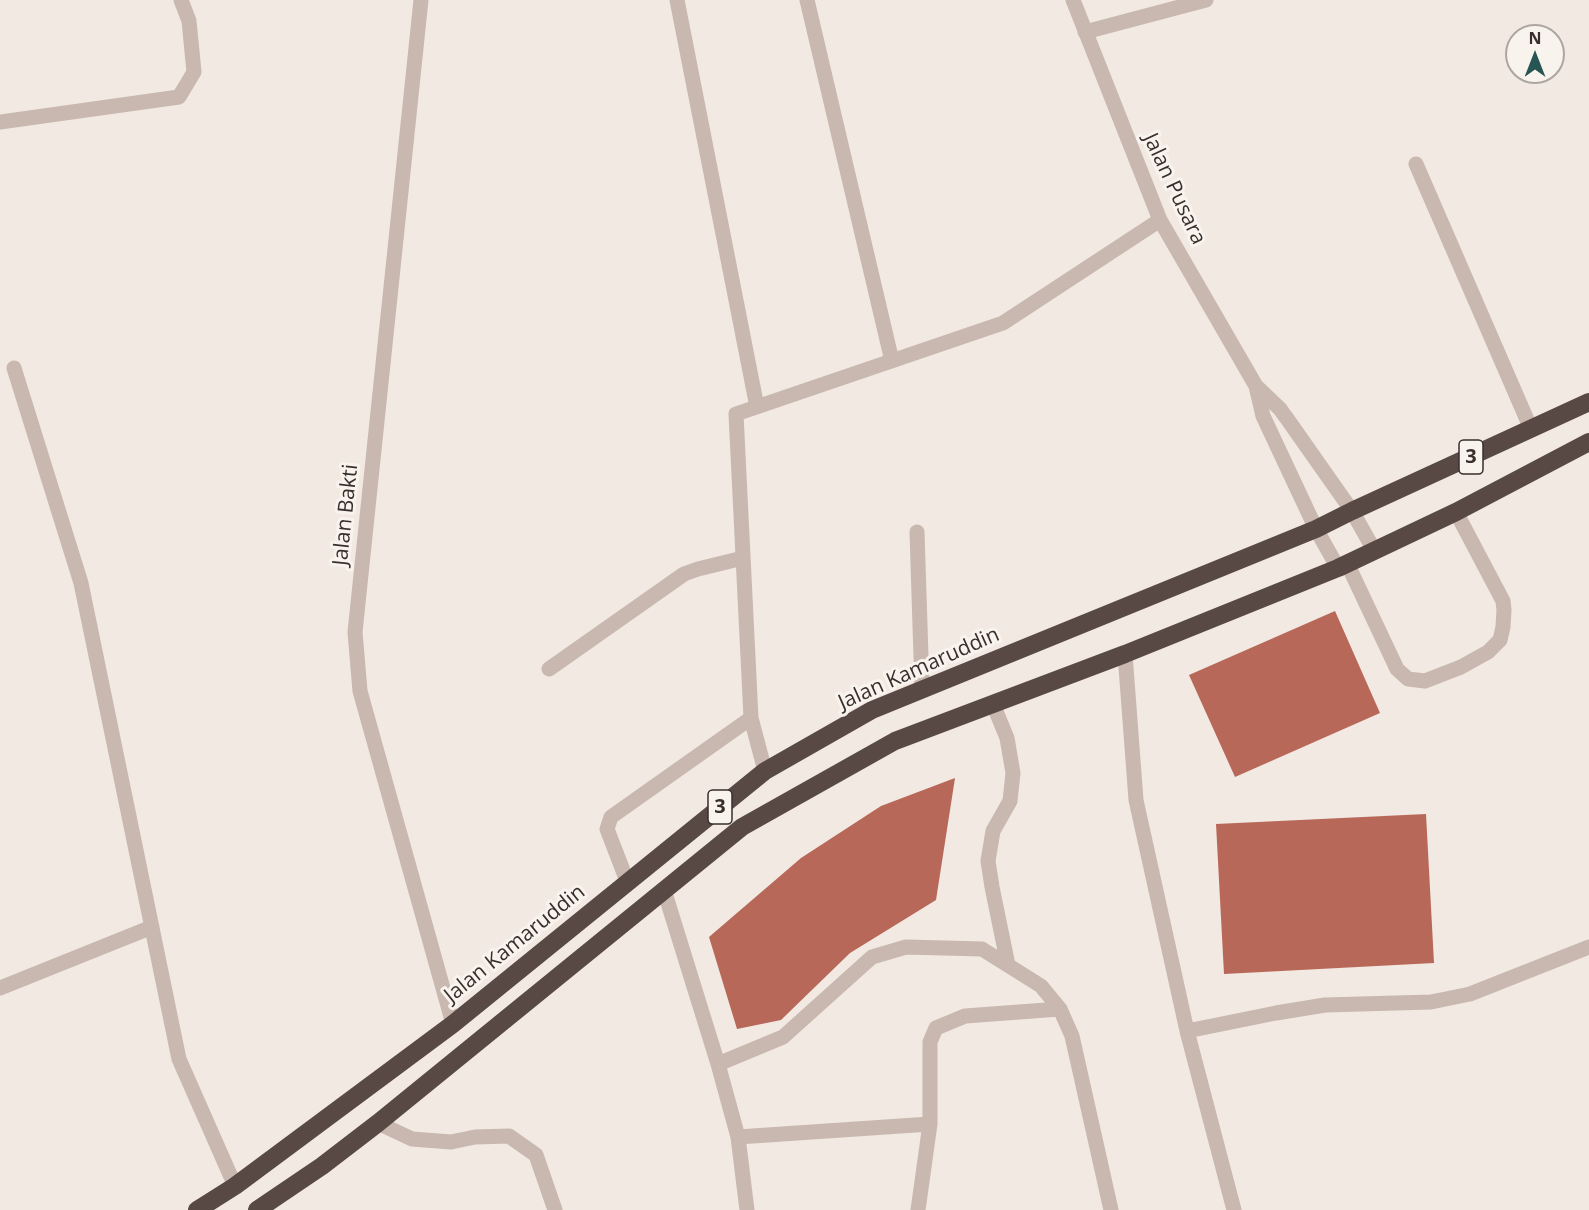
<!DOCTYPE html>
<style>
body{margin:0}
#map{position:relative;width:1589px;height:1210px;overflow:hidden;background:#f1e9e2;font-family:"Open Sans",sans-serif}
canvas{display:block}
.north{position:absolute;left:1505px;top:24px;width:60px;height:60px;box-sizing:border-box;background:#f9f3ee;border:2px solid #aca5a0;border-radius:50%;rotate:0deg;font-size:16px;font-weight:700;line-height:24px;text-align:center;color:#382f2c}
.north::after{content:'';display:block;margin:auto;width:21px;height:27px;background:#265554;clip-path:polygon(50% 0,100% 100%,50% 72%,0 100%)}
</style>
<div id="map">
<canvas width="1589" height="1210"></canvas>
<div class="north">N</div>
</div>
<script>
const context = document.querySelector('canvas').getContext('2d');
context.lineJoin = 'round';
function paint(path, color) {
  context.fillStyle = color;
  context.fill(path, 'evenodd');
}
function poly(rows) {
  const path = new Path2D();
  for (const r of rows) {
    path.moveTo(r[0], r[1]);
    for (let i = 2; i < r.length; i += 2) path.lineTo(r[i], r[i + 1]);
  }
  return path;
}
function strokePath(path, color, width, dash) {
  context.strokeStyle = color;
  context.lineWidth = width;
  context.lineCap = dash ? 'butt' : 'round';
  context.setLineDash(dash || []);
  context.stroke(path);
}
function drawText(font, color, halo, rows, align = 'center') {
  context.font = font + ' "Open Sans",sans-serif';
  context.lineWidth = 6;
  context.setLineDash([]);
  context.textBaseline = 'middle';
  context.strokeStyle = halo;
  context.fillStyle = color;
  for (const [text, x, y, turn = 0] of rows) {
    context.save();
    context.translate(x, y);
    context.rotate((+turn || 0) * Math.PI / 180);
    context.textAlign = isNaN(turn) ? turn : align;
    if (halo) context.strokeText(text, 0, 0);
    context.fillText(text, 0, 0);
    context.restore();
  }
}
const building = poly([
 [1335,611,1380,713,1235,777,1189,675],
 [955,778,936,900,850,953,781,1020,737,1029,709,937,801,858,881,806],
 [1426,814,1434,963,1224,974,1216,824]
]);
const minor = poly([
 [421,0,355,632,360,691,453,1024],
 [677,0,757,407],
 [807,0,892,361],
 [1073,0,1160,220,1256,386,1280,409,1288,420,1352,511,1374,550],
 [1085,32,1206,0],
 [0,122,179,97,194,72,189,21,181,0],
 [1416,164,1531,429],
 [14,368,81,583,179,1059,235,1186],
 [1256,386,1263,416,1316,529,1338,568],
 [917,532,922,688],
 [1347,563,1397,669,1408,679,1425,681,1461,667,1488,652,1500,640,1503,627,1504,610,1503,601,1456,512],
 [1125,654,1136,800,1187,1031,1234,1210],
 [549,669,684,574,698,569,743,558],
 [993,704,1007,738,1013,773,1010,801,993,831,988,861,992,887,1008,965],
 [765,771,751,718,736,414,1003,323,1160,220],
 [627,881,607,829,611,817,751,718],
 [664,890,718,1064,738,1137,930,1124],
 [0,988,152,927],
 [1187,1031,1276,1013,1325,1005,1431,1002,1470,994,1589,947],
 [718,1064,783,1037,872,957,906,947,982,949,1041,986,1060,1009,1072,1036,1111,1210],
 [378,1123,412,1139,451,1142,475,1137,509,1136,536,1155,555,1210],
 [738,1137,747,1210],
 [918,1210,930,1124,930,1042,936,1028,965,1016,1060,1009]
]);
const highway = poly([
 [197,1210,235,1186,453,1024,765,771,872,710,1316,529,1352,511,1589,402],
 [257,1210,322,1166,378,1123,742,827,895,741,1125,654,1338,568,1456,512,1589,442]
]);
const shields = [
 [1471,457,24],
 [720,807,24]
];
const shieldNames = [
 ["3",1471,457],
 ["3",720,807]
];
const streetNames = [
 ["Jalan Pusara",1174,189,65],
 ["Jalan Bakti",346,515,-84],
 ["Jalan Kamaruddin",919,669,-24],
 ["Jalan Kamaruddin",515,944,-39]
];
paint(building, '#b86859');
strokePath(minor, '#c8b8af', 15);
strokePath(highway, '#584944', 18);
for (const [x, y, w] of shields) {
  const box = new Path2D();
  box.roundRect(x - w / 2, y - 17, w, 34, 4.5);
  context.fillStyle = '#f9f3ee';
  context.fill(box);
  strokePath(box, '#382f2c', 1.5);
}
drawText('bold 20px', '#382f2c', null, shieldNames);
drawText('21px', '#382f2c', '#f9f3ee', streetNames);
</script>
